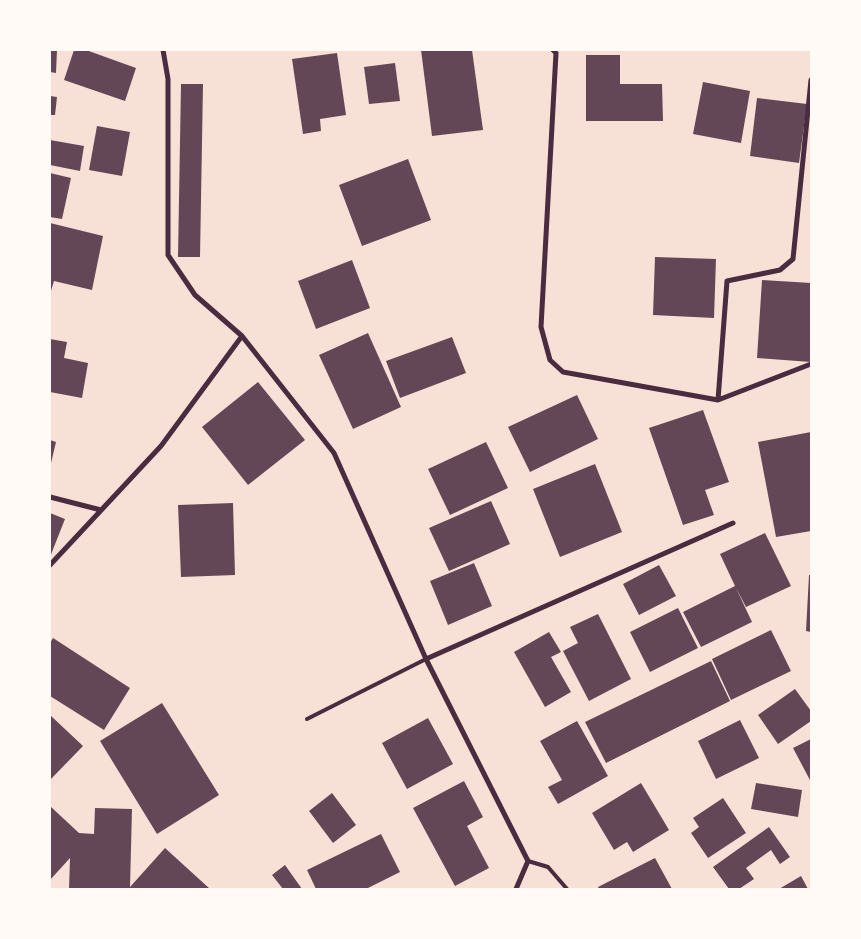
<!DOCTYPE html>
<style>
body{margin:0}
#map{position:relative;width:861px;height:939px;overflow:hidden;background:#f7e1d7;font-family:"DM Sans",sans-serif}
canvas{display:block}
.frame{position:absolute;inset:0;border:51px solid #fffaf5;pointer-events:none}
</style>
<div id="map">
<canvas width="861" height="939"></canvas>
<div class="frame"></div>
</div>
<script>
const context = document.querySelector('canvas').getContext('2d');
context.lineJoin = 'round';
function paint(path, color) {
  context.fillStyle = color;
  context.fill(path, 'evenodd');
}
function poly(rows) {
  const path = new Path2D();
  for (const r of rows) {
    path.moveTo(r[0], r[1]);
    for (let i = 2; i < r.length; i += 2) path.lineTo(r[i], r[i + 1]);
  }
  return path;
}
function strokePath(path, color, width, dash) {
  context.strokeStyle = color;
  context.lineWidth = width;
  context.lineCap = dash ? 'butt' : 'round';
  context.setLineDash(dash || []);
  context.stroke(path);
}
const building = poly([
 [50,50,57,50,56,73,50,72],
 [74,50,86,50,136,68,125,101,64,80],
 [421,50,472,50,483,130,432,136],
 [337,53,346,115,320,119,321,131,303,134,292,59],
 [586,55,620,55,620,84,662,84,663,121,586,121],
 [395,63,400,101,369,104,364,67],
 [703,82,750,91,741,143,693,134],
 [181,84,203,84,200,257,178,257],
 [50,96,57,97,55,115,50,115],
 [757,98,807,104,799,163,750,156],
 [97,126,130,132,122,176,89,170],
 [50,140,84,146,80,171,50,165],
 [408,159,431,220,362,246,339,185],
 [50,173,71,178,62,219,50,217],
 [50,223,103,236,92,290,54,281,50,294],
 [655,257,716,259,714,318,653,315],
 [352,260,370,308,316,329,298,281],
 [762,280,811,283,811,362,757,358],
 [368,333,401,407,353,429,319,355],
 [452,337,466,373,400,398,386,361],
 [50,339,67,342,64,358,88,363,82,398,50,392],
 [258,382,305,440,248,485,202,427],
 [577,395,598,439,530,472,508,427],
 [703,410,729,482,705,490,714,515,683,525,649,428],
 [811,432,811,531,776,537,758,442],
 [50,440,56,442,51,463,50,463],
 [486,442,508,488,450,515,428,469],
 [595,464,622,532,560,557,533,489],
 [491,501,510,544,449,571,429,528],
 [233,503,235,575,181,577,178,505],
 [50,513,65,519,50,557],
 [765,533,791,586,746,607,736,588,752,622,701,647,683,612,735,586,720,554],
 [474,563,492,606,448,625,430,581],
 [659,565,676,596,639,615,623,584],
 [809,575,811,575,811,632,806,631],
 [678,608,698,648,650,672,630,632],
 [598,614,631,679,589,701,563,651,578,643,570,627],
 [771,630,791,671,731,700,712,659],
 [549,632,561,652,551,657,571,692,545,707,514,652],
 [53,638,130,688,104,730,50,696,50,643],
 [711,661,730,701,606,763,585,722],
 [795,689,811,711,811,721,778,744,758,715],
 [162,703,219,795,157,834,100,741],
 [50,715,83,746,50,780],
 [428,718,453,764,407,789,382,743],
 [740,720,759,758,716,779,698,741],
 [577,721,608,776,558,804,548,787,562,780,540,741],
 [811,739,811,782,793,748],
 [464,781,483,817,467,826,489,868,455,886,413,808],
 [641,783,669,830,633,852,627,842,614,850,592,813],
 [756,783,802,790,798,817,751,809],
 [332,793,356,825,333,843,309,811],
 [723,798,746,833,708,858,691,833,699,827,693,818],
 [50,806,79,833,94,834,95,808,132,809,130,887,165,848,210,889,69,889,70,858,50,880],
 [769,827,790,857,780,864,771,850,746,868,754,879,739,889,729,889,713,867],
 [381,834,400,872,366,889,316,889,307,870],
 [655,858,672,889,599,889,598,887],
 [285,865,302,889,283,889,272,875],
 [801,876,808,889,779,889]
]);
const service = poly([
 [307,719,426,659],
 [528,861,548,867,567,889]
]);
const minor = poly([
 [163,50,168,79,168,255,195,295,242,336,334,453,426,659,528,861,516,889],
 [553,50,556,53,541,327,550,360,563,372,718,400,811,364],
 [718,400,727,281,780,270,793,259,811,80],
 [50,497,101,510],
 [50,565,161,446,242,336],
 [426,659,733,523]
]);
paint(building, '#644757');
strokePath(service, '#4a2c40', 4);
strokePath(minor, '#4a2c40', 5);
</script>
